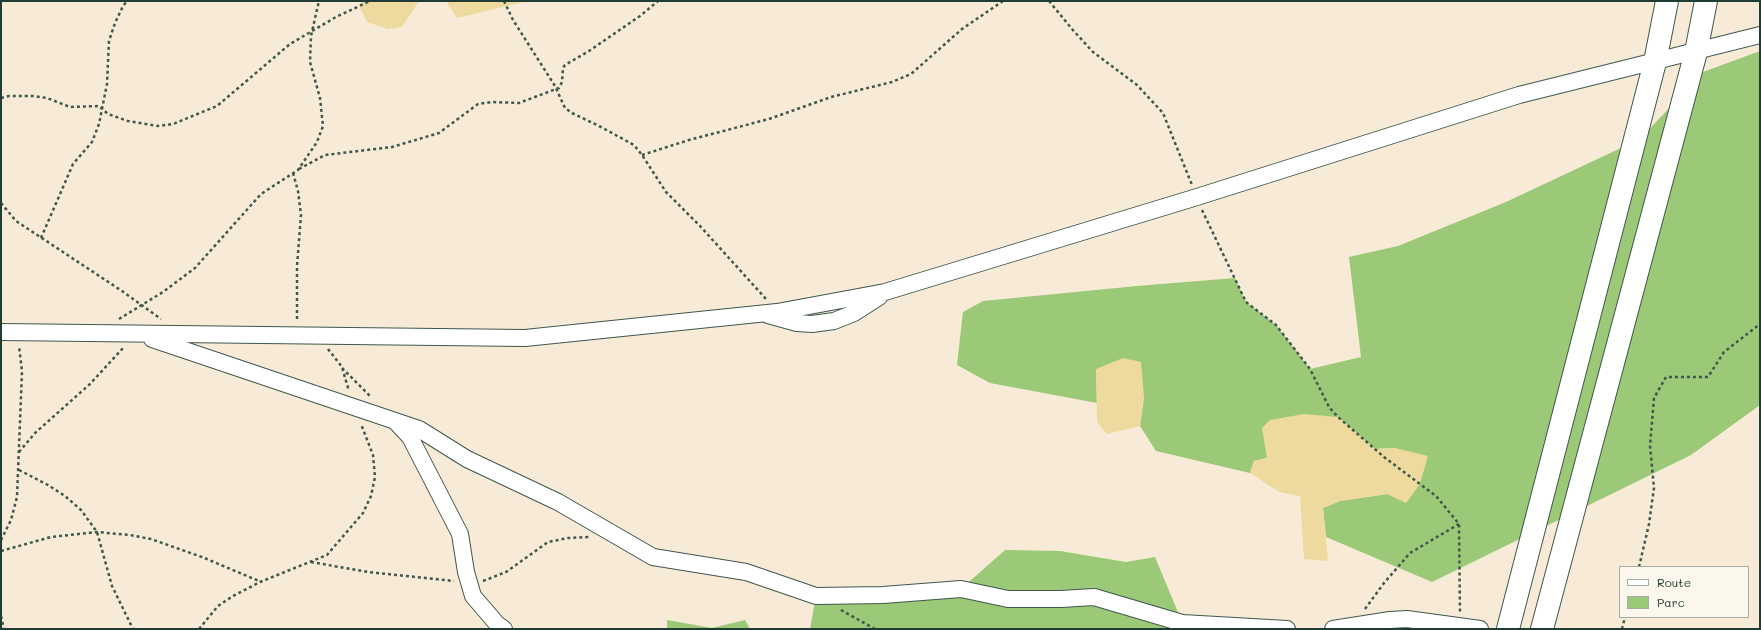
<!DOCTYPE html>
<style>
body{margin:0}
#map{position:relative;width:1761px;height:630px;overflow:hidden;background:#f7ebd7;font-family:Mali,sans-serif}
canvas{display:block}
.frame{position:absolute;inset:0;border:2px solid #1f3d34;pointer-events:none}
.legend{position:absolute;left:1619px;top:566px;width:130px;height:52px;box-sizing:border-box;background:#fbf7ec;border:1px solid #a3ada2;margin:0;padding:5px 7px;list-style:none;font-size:12px;color:#1f3d34}
.legend li{display:flex;align-items:center;gap:8px;height:20px}
.legend b{width:20px;border:1px solid #a3ada2}
</style>
<div id="map">
<canvas width="1761" height="630"></canvas>
<div class="frame"></div>
<ul class="legend">
<li><b style="height:5px;background:#fff"></b>Route</li>
<li><b style="height:11px;background:#9bc977"></b>Parc</li>
</ul>
</div>
<script>
const context = document.querySelector('canvas').getContext('2d');
context.lineJoin = 'round';
function paint(path, color) {
  context.fillStyle = color;
  context.fill(path, 'evenodd');
}
function poly(rows) {
  const path = new Path2D();
  for (const r of rows) {
    path.moveTo(r[0], r[1]);
    for (let i = 2; i < r.length; i += 2) path.lineTo(r[i], r[i + 1]);
  }
  return path;
}
function strokePath(path, color, width, dash) {
  context.strokeStyle = color;
  context.lineWidth = width;
  context.lineCap = dash ? 'butt' : 'round';
  context.setLineDash(dash || []);
  context.stroke(path);
}
const green = poly([
 [1760,51,1760,405,1691,455,1432,582,1326,537,1323,508,1340,501,1387,494,1396,448,1375,449,1338,417,1267,458,1254,461,1250,473,1156,451,1140,426,1144,397,1096,369,1097,403,990,383,957,365,963,312,983,301,1137,286,1235,278,1246,302,1276,325,1310,369,1361,357,1349,257,1398,246,1506,202,1640,139,1703,72],
 [1005,550,1060,551,1126,562,1155,557,1182,622,1220,629,810,629,816,596,961,589],
 [667,620,712,628,745,620,750,629,667,629]
]);
const sand = poly([
 [362,1,419,1,402,27,388,29,367,22,360,8],
 [446,1,528,1,457,18],
 [1123,358,1141,362,1144,397,1140,426,1107,434,1097,422,1096,369],
 [1304,414,1338,417,1375,449,1395,448,1428,456,1420,484,1406,503,1387,494,1340,501,1323,508,1328,561,1304,559,1300,496,1279,492,1250,473,1254,461,1267,458,1262,428,1270,420]
]);
const path = poly([
 [504,1,513,20,555,86,565,108,572,113,601,127,634,145,642,155,666,192,700,226,766,299],
 [1049,1,1072,29,1093,52,1137,85,1163,113,1192,185],
 [1,98,9,96,33,96,47,98,70,107,99,106,108,114,128,121,158,126,173,124,217,106,290,44,336,17,370,1],
 [642,155,689,140,769,119,831,97,892,82,911,74,962,29,1003,1],
 [299,169,325,155,392,147,439,133,478,104,492,102,519,103,556,89,559,88,562,82,563,68,565,65,589,51,640,16,658,1],
 [293,173,298,191,301,215,297,266,297,322],
 [1,203,16,221,122,291,161,319],
 [1202,210,1246,302,1276,325,1310,369,1329,407,1338,417,1384,457,1436,496,1459,524,1460,614],
 [41,238,73,164,92,142,99,124,107,84,109,41,115,23,123,6,127,1],
 [119,319,163,292,195,268,261,194,298,170,317,142,323,126,320,98,310,62,311,36,319,1],
 [328,349,342,367,349,391],
 [342,368,371,397],
 [19,452,35,433,90,384,124,347],
 [19,470,48,485,65,496,81,510,97,532,112,586,133,629],
 [1,540,11,520,17,497,22,371,19,346],
 [1,551,51,537,97,532,130,535,151,539,202,557,259,581],
 [311,562,368,572,454,581],
 [1639,567,1649,524,1654,488,1650,446,1654,398,1666,377,1708,377,1724,352,1760,324],
 [483,581,506,572,548,542,568,538,590,537],
 [1365,609,1384,583,1410,553,1459,524],
 [841,610,875,629],
 [1,616,4,629],
 [199,629,218,606,233,596,260,582,327,555,363,513,371,496,375,477,373,455,361,424],
 [1622,629,1625,617]
]);
const minor = poly([
 [768,315,797,323,812,324,834,321,854,313,879,297],
 [1,332,525,338,777,312,885,292,1197,197,1519,95,1760,35],
 [152,339,419,429,467,459,558,502,653,557,746,572,816,596,883,595,961,589,1008,599,1061,599,1094,597,1182,623,1287,629],
 [396,422,410,437,460,534,466,572,473,596,497,624,504,629],
 [1333,629,1390,620,1407,619,1480,629]
]);
const highway = poly([
 [1508,629,1655,62,1667,1],
 [1542,629,1696,52,1706,1]
]);
paint(green, '#9bc977');
paint(sand, '#eeda9e');
strokePath(minor, '#3f574c', 18);
strokePath(highway, '#3f574c', 24);
strokePath(path, '#3f574c', 2.5, [3, 3]);
strokePath(minor, '#fff', 16);
strokePath(highway, '#fff', 22);
</script>
